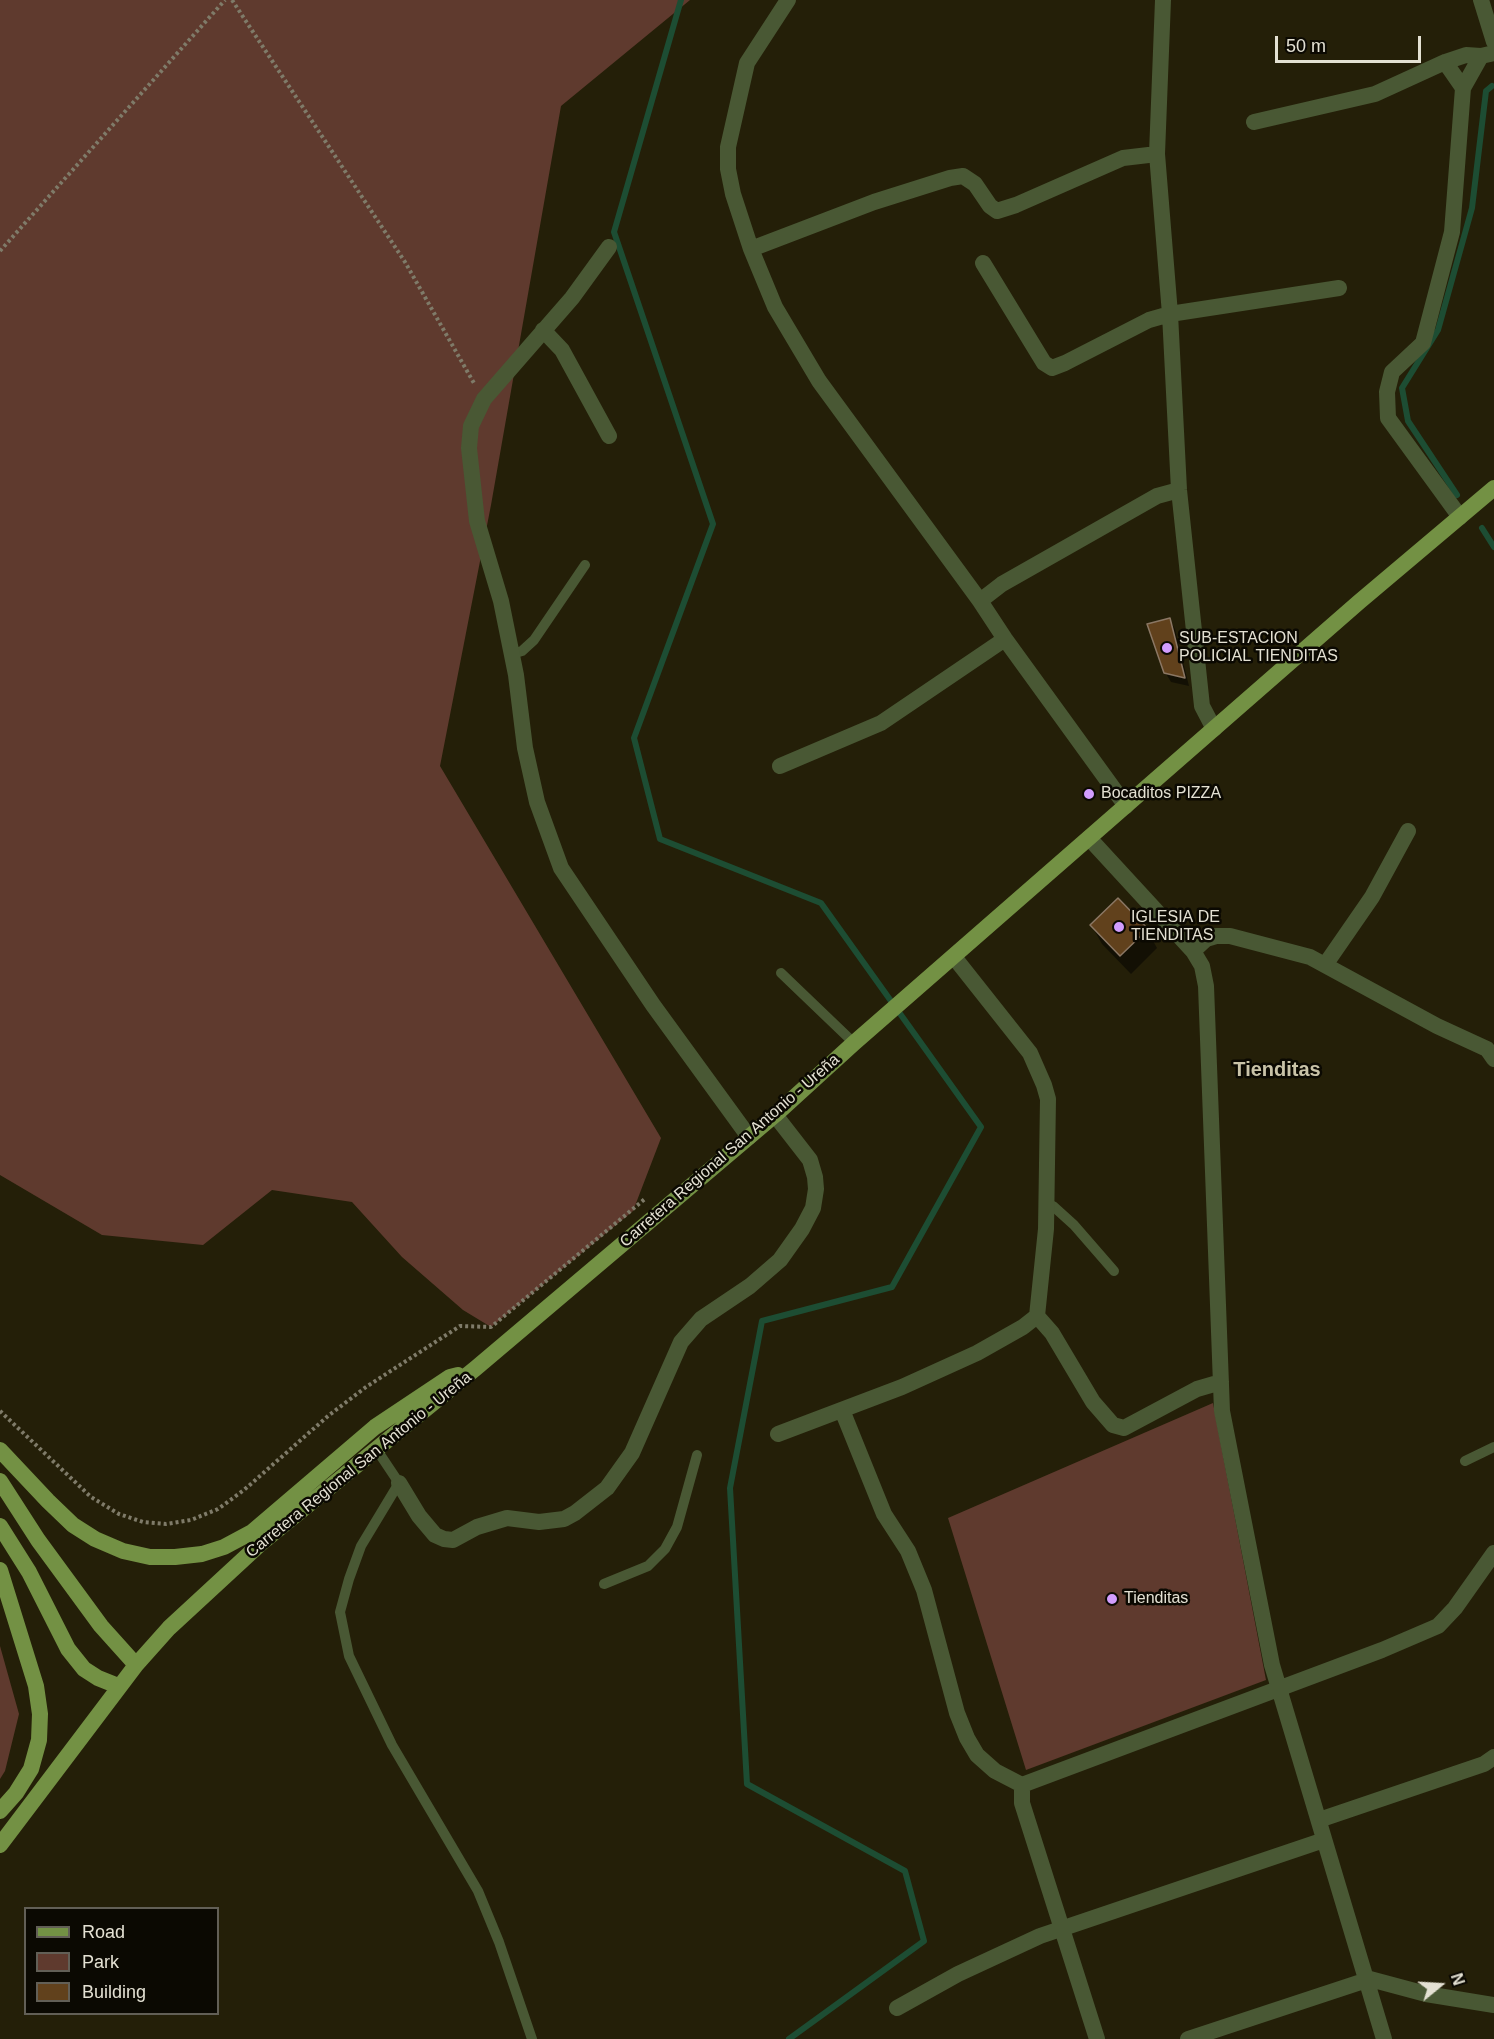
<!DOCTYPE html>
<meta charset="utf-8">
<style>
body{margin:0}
#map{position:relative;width:1494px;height:2039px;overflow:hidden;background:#241f08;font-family:Arial,sans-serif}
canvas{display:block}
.legend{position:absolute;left:24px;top:1907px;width:195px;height:108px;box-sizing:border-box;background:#0b0902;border:2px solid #625f56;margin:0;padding:8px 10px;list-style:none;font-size:18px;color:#e4e1d3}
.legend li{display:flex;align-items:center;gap:12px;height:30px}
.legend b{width:30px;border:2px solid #625f56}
.north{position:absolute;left:1410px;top:1955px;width:60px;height:60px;-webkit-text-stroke:4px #0b0902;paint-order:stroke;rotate:72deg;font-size:16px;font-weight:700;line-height:24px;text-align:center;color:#e4e1d3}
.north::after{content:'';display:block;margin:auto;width:21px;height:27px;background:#e4e1d3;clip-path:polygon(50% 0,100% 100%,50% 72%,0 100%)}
.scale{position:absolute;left:1275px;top:36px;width:146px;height:27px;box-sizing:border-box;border:3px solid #e4e1d3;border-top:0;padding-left:8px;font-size:18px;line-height:21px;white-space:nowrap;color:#e4e1d3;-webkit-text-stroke:4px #0b0902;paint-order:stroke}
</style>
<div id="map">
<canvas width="1494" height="2039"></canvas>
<ul class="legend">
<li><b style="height:8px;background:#739144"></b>Road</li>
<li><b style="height:16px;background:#5f3a2e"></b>Park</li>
<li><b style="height:16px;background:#61411c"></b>Building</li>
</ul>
<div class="north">N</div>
<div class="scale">50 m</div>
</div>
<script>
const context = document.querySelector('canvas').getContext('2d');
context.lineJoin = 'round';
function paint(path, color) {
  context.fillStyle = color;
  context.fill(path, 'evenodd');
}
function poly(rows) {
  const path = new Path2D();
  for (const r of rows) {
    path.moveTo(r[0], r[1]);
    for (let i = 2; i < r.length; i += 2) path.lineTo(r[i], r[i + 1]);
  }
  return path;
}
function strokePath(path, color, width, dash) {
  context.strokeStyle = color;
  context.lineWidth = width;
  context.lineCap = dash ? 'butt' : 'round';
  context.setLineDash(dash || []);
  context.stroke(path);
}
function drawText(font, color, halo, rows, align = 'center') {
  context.font = font + ' Arial,sans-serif';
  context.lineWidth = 5;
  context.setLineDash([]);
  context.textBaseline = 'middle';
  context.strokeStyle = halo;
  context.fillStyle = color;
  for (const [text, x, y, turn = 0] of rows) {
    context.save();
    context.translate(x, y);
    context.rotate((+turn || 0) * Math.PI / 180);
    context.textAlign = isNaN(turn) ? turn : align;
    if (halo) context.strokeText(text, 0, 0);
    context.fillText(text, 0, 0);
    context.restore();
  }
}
const green = poly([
 [0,0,690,0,561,106,491,505,440,766,661,1138,633,1211,491,1327,463,1310,402,1257,352,1202,272,1190,203,1245,102,1235,0,1175],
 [1213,1403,1266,1680,1026,1770,948,1518],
 [0,1646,19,1714,5,1771,0,1779]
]);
const shadow = poly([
 [1170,620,1175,629,1189,686,1171,682,1165,672],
 [1092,926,1147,930,1157,948,1131,974,1102,944]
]);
const stream = poly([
 [681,0,614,232,713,524,634,738,660,839,821,903,981,1127,892,1287,762,1321,730,1488,747,1784,905,1871,924,1941,789,2039],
 [1457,495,1408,421,1402,388,1438,330,1472,208,1486,91,1492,86],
 [1482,528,1494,547]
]);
const building = poly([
 [1170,618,1185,678,1164,673,1147,624,1170,618],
 [1118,898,1148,929,1120,956,1090,925,1118,898]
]);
const path = poly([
 [232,0,405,262,475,385],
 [0,251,225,0],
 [0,1411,91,1497,119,1514,143,1522,166,1524,191,1520,218,1509,244,1490,328,1416,366,1387,460,1326,491,1327,646,1198]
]);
const service = poly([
 [512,654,522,651,534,640,585,565],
 [781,973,854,1043],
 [1046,1203,1053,1206,1074,1225,1114,1271],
 [377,1450,399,1483,361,1546,349,1579,340,1612,349,1656,392,1745,478,1891,499,1942,532,2039],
 [1465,1461,1494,1447],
 [604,1584,648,1566,665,1549,677,1527,697,1455]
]);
const minor = poly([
 [788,0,747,63,728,147,728,169,733,194,751,249,775,307,819,381,980,601,1005,639,1126,806],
 [1163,0,1157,154,1170,314,1179,490,1202,706,1214,729],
 [1481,0,1494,42],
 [1445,62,1463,88],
 [1254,122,1375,94,1445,62,1466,55,1481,56],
 [609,247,572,298,484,399,471,426,469,448,477,521,501,601,516,675,525,748,537,802,561,868,653,1005,749,1137],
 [751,249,874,202,950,178,963,176,975,184,990,206,997,211,1016,205,1123,158,1157,154],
 [983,263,1044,363,1052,368,1065,363,1149,320,1170,314,1339,288],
 [543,330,562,350,609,436],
 [1460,517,1388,418,1387,392,1392,372,1423,343,1452,232,1463,88,1481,56,1494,53],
 [980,601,1002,584,1157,496,1179,490],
 [780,766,881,723,1005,639],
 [1089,838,1193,951,1202,966,1206,986,1222,1411,1272,1665,1384,2039],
 [1193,951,1206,939,1216,936,1230,936,1310,957,1437,1026,1487,1049,1494,1059],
 [1325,965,1372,897,1408,831],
 [1037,1316,1052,1333,1093,1402,1113,1425,1124,1428,1197,1389,1221,1382],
 [842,1410,884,1514,908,1551,924,1590,957,1713,967,1738,977,1755,995,1771,1022,1785,1382,1650,1438,1626,1455,1608,1494,1553],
 [778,1434,902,1387,977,1353,1023,1327,1037,1316,1046,1229,1048,1099,1044,1085,1030,1053,954,957],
 [399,1483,419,1516,435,1535,444,1539,453,1540,477,1527,507,1518,539,1522,564,1519,575,1513,607,1488,632,1453,681,1342,701,1319,750,1286,780,1260,802,1229,813,1208,816,1189,815,1177,810,1160,775,1115],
 [1022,1785,1022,1803,1097,2039],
 [1319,1820,1484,1764,1494,1757],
 [897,2008,958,1974,1040,1936,1324,1840],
 [1188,2039,1370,1979,1426,1994,1494,2005]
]);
const primary = poly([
 [0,1450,48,1501,73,1525,95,1539,123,1551,150,1557,175,1557,202,1554,224,1547,252,1532,375,1427,450,1377,458,1375],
 [0,1481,38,1540,101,1626,136,1665],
 [0,1526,29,1572,68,1649,84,1669,98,1678,118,1686],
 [0,1570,36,1686,40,1714,39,1740,31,1769,16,1793,0,1811],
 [0,1845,136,1665,169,1628,260,1544,476,1368,775,1115,854,1043,1359,602,1494,488]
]);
const markers = [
 [1167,648,6,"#d29dfd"],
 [1089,794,6,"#d29dfd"],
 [1119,927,6,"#d29dfd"],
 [1112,1599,6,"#d29dfd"]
];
const poiNames = [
 ["SUB-ESTACION",1179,639],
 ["POLICIAL TIENDITAS",1179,657],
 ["Bocaditos PIZZA",1101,794],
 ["IGLESIA DE",1131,918],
 ["TIENDITAS",1131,936],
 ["Tienditas",1124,1599]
];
const streetNames = [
 ["Carretera Regional San Antonio - Ureña",730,1151,-41],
 ["Carretera Regional San Antonio - Ureña",359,1465,-39]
];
const quarterNames = [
 ["Tienditas",1277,1070]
];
paint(green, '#5f3a2e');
paint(shadow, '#0007');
strokePath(stream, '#1d4d33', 6);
paint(building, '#61411c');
strokePath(building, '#8b7764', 1.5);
strokePath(path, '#7f7b69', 4, [3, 3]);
strokePath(service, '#495834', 10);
strokePath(minor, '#495834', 16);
strokePath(primary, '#739144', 16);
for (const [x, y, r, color] of markers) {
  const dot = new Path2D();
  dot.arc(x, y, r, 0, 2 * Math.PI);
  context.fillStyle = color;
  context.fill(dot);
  strokePath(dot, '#0b0902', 2);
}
drawText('16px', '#e4e1d3', '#0b0902', poiNames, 'left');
drawText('16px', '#e4e1d3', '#0b0902', streetNames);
drawText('bold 20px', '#c9c3a8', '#0b0902', quarterNames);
</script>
